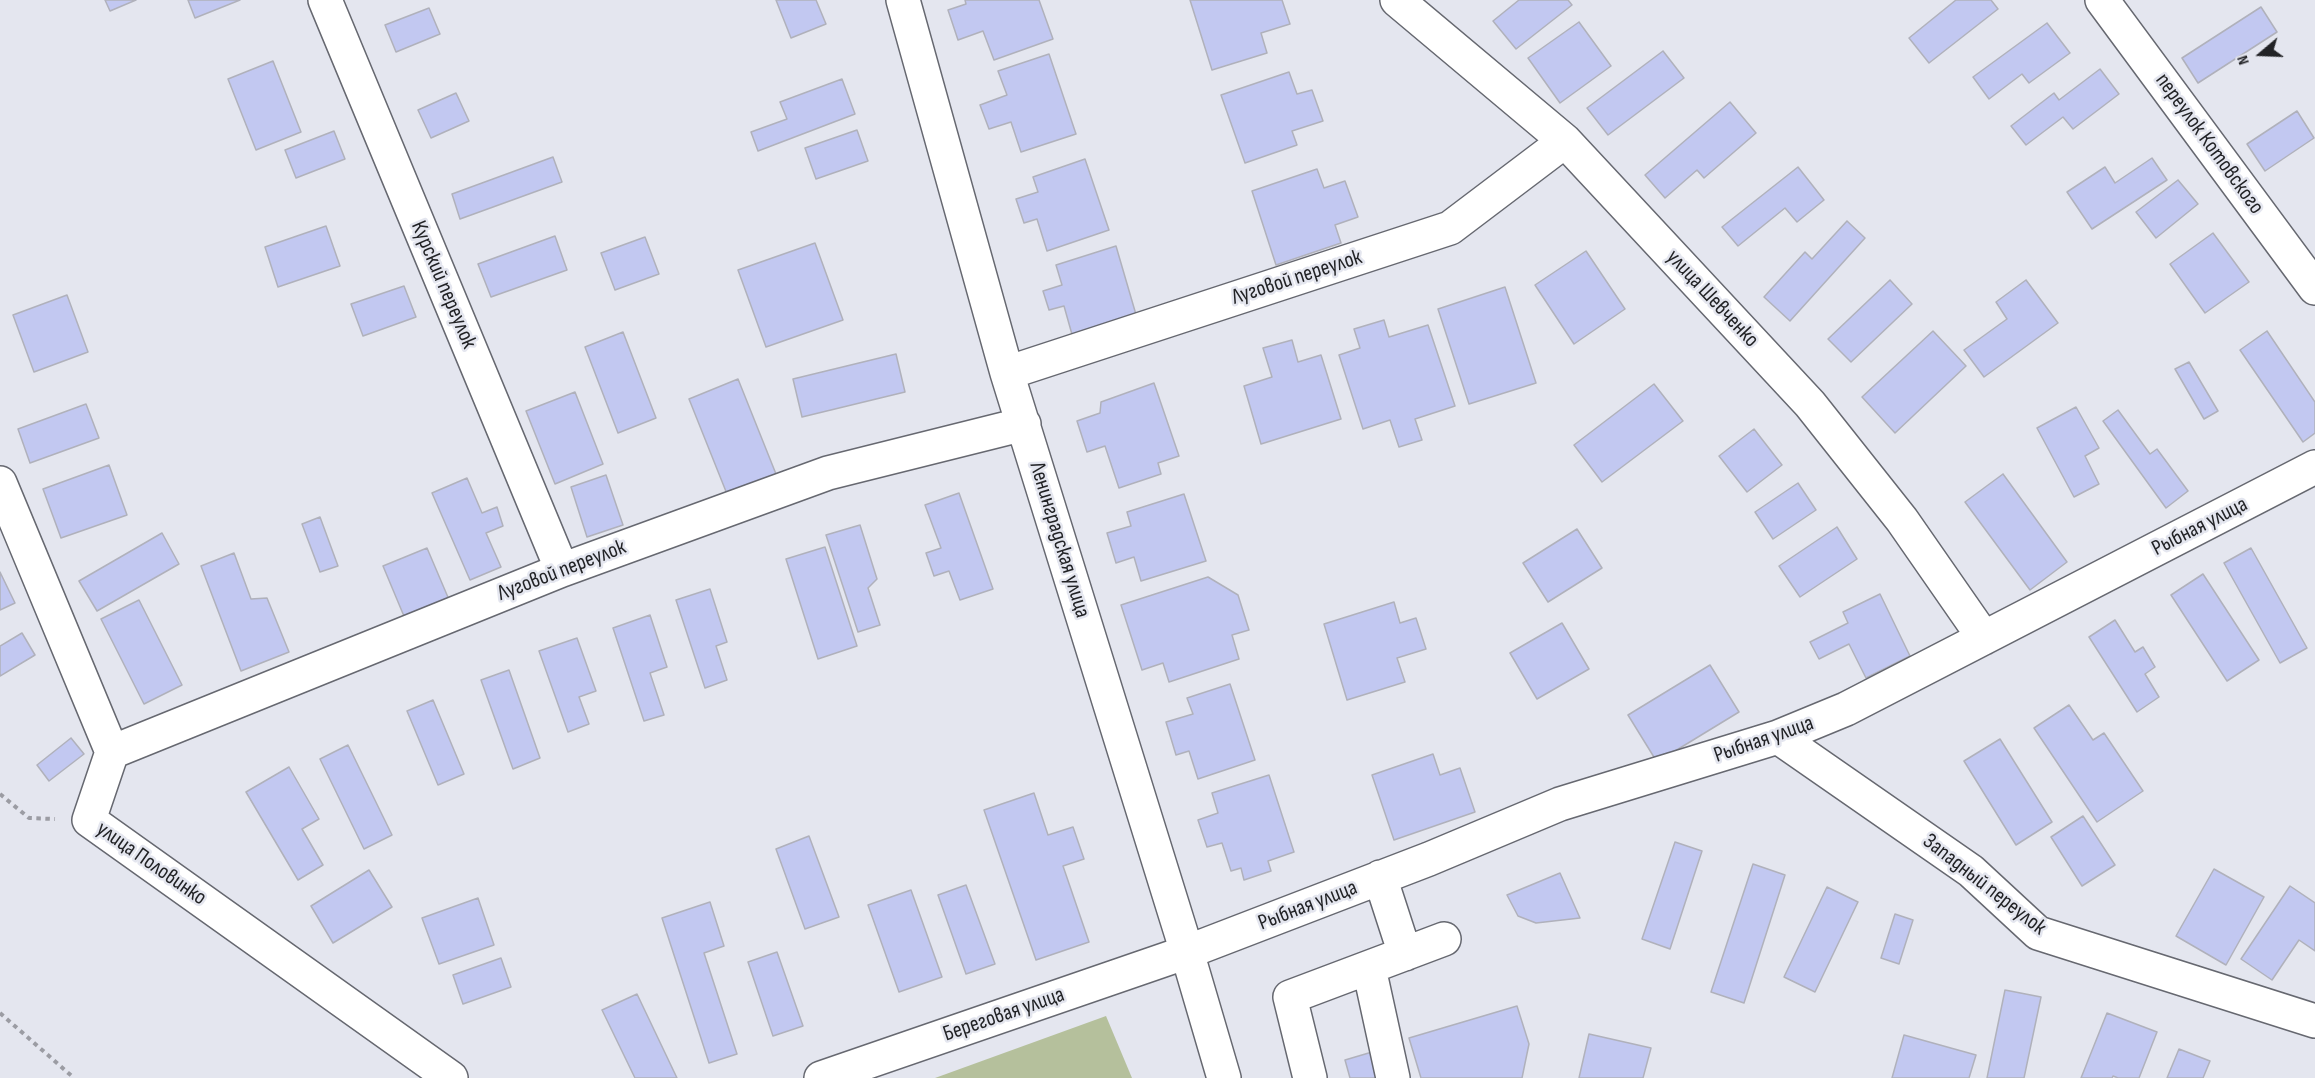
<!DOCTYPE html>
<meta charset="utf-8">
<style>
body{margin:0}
#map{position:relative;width:2315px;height:1078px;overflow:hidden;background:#e4e6ef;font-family:"Sofia Sans Condensed",sans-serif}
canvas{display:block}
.north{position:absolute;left:2231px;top:24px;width:60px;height:60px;-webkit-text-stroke:4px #e4e6ef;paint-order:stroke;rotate:251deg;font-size:16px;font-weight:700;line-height:24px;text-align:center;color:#222326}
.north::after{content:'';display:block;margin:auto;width:21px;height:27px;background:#222326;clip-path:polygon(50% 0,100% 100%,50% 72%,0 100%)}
</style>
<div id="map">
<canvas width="2315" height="1078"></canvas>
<div class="north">N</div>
</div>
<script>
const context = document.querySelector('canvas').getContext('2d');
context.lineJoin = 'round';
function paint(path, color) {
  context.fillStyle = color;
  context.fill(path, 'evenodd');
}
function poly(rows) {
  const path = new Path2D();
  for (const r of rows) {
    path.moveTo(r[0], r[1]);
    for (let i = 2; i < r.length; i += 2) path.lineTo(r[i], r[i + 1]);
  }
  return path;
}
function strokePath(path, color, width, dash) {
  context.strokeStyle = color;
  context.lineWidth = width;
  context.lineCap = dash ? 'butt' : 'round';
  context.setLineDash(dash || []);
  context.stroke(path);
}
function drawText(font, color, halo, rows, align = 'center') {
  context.font = font + ' "Sofia Sans Condensed",sans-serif';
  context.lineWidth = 5;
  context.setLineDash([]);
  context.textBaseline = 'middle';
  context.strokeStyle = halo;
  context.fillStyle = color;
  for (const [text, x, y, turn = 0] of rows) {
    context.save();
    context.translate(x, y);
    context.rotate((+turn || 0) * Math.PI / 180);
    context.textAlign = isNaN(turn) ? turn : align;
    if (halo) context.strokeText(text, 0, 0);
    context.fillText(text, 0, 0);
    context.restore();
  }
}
const green = poly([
 [1106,1016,1132,1078,935,1078]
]);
const building = poly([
 [105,0,136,0,110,11,105,0],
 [188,0,240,0,195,18,188,0],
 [776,0,816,0,826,24,791,38,776,0],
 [965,0,1039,0,1053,39,994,60,983,31,958,40,948,10,966,4,965,0],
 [1190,0,1282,0,1290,24,1261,33,1267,53,1212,70,1190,0],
 [1519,0,1568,0,1572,5,1516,49,1493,21,1519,0],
 [1956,0,1991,0,1998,9,1929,63,1909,38,1956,0],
 [2261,7,2277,32,2198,83,2182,58,2261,7],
 [429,8,440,34,396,52,385,25,429,8],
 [1579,22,1611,66,1560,103,1528,58,1579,22],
 [2047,23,2070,53,2029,83,2022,74,1989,99,1973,77,2047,23],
 [1663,51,1684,78,1608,135,1587,108,1663,51],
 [1049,54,1076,134,1021,152,1011,122,989,129,980,105,1007,95,998,71,1049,54],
 [273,61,301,132,256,150,228,79,273,61],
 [2100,69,2119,94,2073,129,2063,117,2026,145,2011,126,2054,93,2059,100,2100,69],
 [1289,72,1297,94,1312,90,1323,121,1292,131,1297,145,1245,163,1221,95,1289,72],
 [842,79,855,114,758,151,751,132,787,119,780,102,842,79],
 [456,93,469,121,431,138,418,110,456,93],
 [1730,102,1756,133,1704,178,1697,170,1665,198,1645,175,1730,102],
 [2297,111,2314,138,2265,171,2247,144,2297,111],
 [857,130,868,161,816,179,805,148,857,130],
 [334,131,345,159,296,178,285,150,334,131],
 [553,157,562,182,460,219,452,194,553,157],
 [2152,158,2167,180,2092,229,2067,192,2105,167,2115,183,2152,158],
 [1085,159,1109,230,1047,251,1037,219,1024,223,1016,199,1038,192,1033,177,1085,159],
 [1798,167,1824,200,1797,222,1785,208,1738,246,1722,227,1798,167],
 [1317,169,1324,188,1345,181,1358,217,1335,225,1341,243,1276,265,1252,191,1317,169],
 [2178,180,2198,204,2156,238,2136,212,2178,180],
 [1847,221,1865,238,1790,321,1764,297,1805,252,1812,259,1847,221],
 [326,226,340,266,278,287,265,247,326,226],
 [2213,233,2249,282,2205,313,2170,264,2213,233],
 [555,236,567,270,491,297,478,264,555,236],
 [645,237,659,274,615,290,601,253,645,237],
 [815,243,843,320,766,347,738,270,815,243],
 [1116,246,1137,318,1073,338,1064,306,1049,310,1043,291,1062,285,1056,265,1116,246],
 [1586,251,1625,309,1574,344,1535,285,1586,251],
 [1890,280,1912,304,1851,362,1828,339,1890,280],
 [2026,280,2058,323,1984,377,1964,350,2007,319,1996,302,2026,280],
 [404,286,416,317,363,336,351,304,404,286],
 [1505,287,1536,383,1469,404,1438,309,1505,287],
 [67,295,88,352,34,372,13,315,67,295],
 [1384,320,1389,337,1428,325,1455,406,1415,419,1422,440,1399,447,1390,420,1363,429,1339,355,1360,348,1354,329,1384,320],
 [1933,331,1966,366,1895,433,1862,397,1933,331],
 [2267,331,2315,402,2315,433,2303,442,2240,350,2267,331],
 [623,332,656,418,618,433,585,347,623,332],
 [1292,340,1298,362,1321,355,1341,419,1261,444,1244,386,1272,377,1263,348,1292,340],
 [896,354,905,392,802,417,793,379,896,354],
 [2189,362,2218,411,2204,419,2175,369,2189,362],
 [738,379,776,474,727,494,689,399,738,379],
 [1154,383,1179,456,1158,463,1161,474,1119,488,1105,446,1087,452,1077,421,1100,413,1101,402,1154,383],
 [1654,384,1683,421,1602,482,1574,445,1654,384],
 [575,392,603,464,555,484,526,411,575,392],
 [86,404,99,438,30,463,18,429,86,404],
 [2076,407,2099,448,2085,456,2099,484,2074,497,2037,428,2076,407],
 [2118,410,2150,454,2157,449,2188,491,2166,508,2103,421,2118,410],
 [1754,429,1782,465,1747,492,1719,456,1754,429],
 [109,465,127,515,61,538,43,489,109,465],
 [2003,474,2067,562,2030,590,1965,502,2003,474],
 [606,475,623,525,587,537,571,487,606,475],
 [467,478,482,513,497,507,503,526,486,533,501,567,470,580,432,493,467,478],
 [1798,483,1816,510,1773,539,1755,512,1798,483],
 [959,493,993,589,960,600,949,571,934,576,926,553,941,548,925,505,959,493],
 [1184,494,1206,561,1141,581,1134,557,1116,563,1107,533,1131,526,1127,512,1184,494],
 [320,517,338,566,320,572,302,524,320,517],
 [860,525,877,579,868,588,880,625,858,632,826,535,860,525],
 [1837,527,1857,559,1800,597,1779,566,1837,527],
 [1577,529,1602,568,1548,602,1523,563,1577,529],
 [162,533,179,564,97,611,79,581,162,533],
 [825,547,857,646,818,659,786,559,825,547],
 [427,548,450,602,406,621,383,566,427,548],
 [2251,548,2307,648,2280,663,2224,563,2251,548],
 [234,553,251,599,267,598,289,652,241,671,201,566,234,553],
 [0,572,15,603,0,610,0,572],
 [2203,574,2259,660,2227,681,2171,595,2203,574],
 [1208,577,1238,595,1249,630,1232,635,1239,659,1169,682,1163,663,1142,670,1121,605,1208,577],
 [710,589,727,642,716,646,727,680,705,688,676,600,710,589],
 [1880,594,1910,656,1866,678,1849,644,1819,659,1810,642,1848,623,1843,612,1880,594],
 [139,600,182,685,144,704,101,619,139,600],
 [1394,602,1400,623,1416,618,1426,649,1397,658,1405,682,1347,700,1324,624,1394,602],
 [650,615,667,667,650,673,664,715,644,721,613,628,650,615],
 [2115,620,2135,652,2143,647,2155,667,2145,674,2159,697,2137,712,2089,637,2115,620],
 [1562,623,1589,669,1537,699,1510,653,1562,623],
 [22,633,35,655,0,676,0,646,22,633],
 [577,638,596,691,579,697,589,724,568,732,539,651,577,638],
 [1710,665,1739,712,1657,762,1628,715,1710,665],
 [509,670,540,758,513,769,481,680,509,670],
 [1230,684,1255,760,1198,779,1189,751,1176,755,1166,722,1193,714,1187,698,1230,684],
 [433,700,464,774,438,785,407,711,433,700],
 [2069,705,2093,740,2104,733,2143,791,2097,822,2034,728,2069,705],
 [71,738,84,754,49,781,37,765,71,738],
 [2000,739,2052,822,2016,845,1964,761,2000,739],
 [348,745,392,835,364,849,320,759,348,745],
 [1433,754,1440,775,1460,768,1475,812,1394,840,1372,775,1433,754],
 [289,767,319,819,302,829,323,865,298,880,246,792,289,767],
 [1269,775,1294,852,1268,861,1271,871,1244,880,1241,868,1231,871,1222,843,1207,847,1198,820,1218,813,1212,793,1269,775],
 [1034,793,1048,835,1073,827,1084,859,1063,866,1089,942,1036,960,984,810,1034,793],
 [2083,816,2115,865,2082,886,2051,837,2083,816],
 [809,836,839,917,805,929,776,849,809,836],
 [1675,842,1702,851,1670,949,1642,939,1675,842],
 [1753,864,1785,875,1744,1003,1711,992,1753,864],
 [2214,869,2264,897,2226,965,2176,936,2214,869],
 [369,870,392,907,333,943,311,906,369,870],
 [1560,873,1580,918,1536,923,1518,916,1507,895,1560,873],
 [966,885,995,964,966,974,938,895,966,885],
 [2290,886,2315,903,2315,951,2299,940,2272,980,2241,959,2290,886],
 [1827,887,1858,902,1815,992,1784,977,1827,887],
 [911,890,942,977,899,992,868,905,911,890],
 [478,898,494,945,439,964,422,918,478,898],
 [710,902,724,946,704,953,737,1054,709,1063,662,918,710,902],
 [1895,914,1913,920,1899,964,1881,958,1895,914],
 [777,952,803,1026,773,1036,748,962,777,952],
 [501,958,511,987,463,1004,453,975,501,958],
 [2005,990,2041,997,2024,1078,1987,1078,2005,990],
 [637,994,677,1078,635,1078,602,1010,637,994],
 [1517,1006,1529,1044,1522,1078,1421,1078,1409,1038,1517,1006],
 [2107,1013,2157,1032,2139,1078,2118,1078,2113,1076,2112,1078,2081,1078,2107,1013],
 [1589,1034,1651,1048,1643,1078,1579,1078,1589,1034],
 [1904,1035,1976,1055,1969,1078,1892,1078,1904,1035],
 [2179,1049,2210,1061,2203,1078,2167,1078,2179,1049],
 [1372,1052,1379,1078,1350,1078,1345,1060,1372,1052]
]);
const path = poly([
 [0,794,29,818,55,819],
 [0,1013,74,1078]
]);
const minor = poly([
 [325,0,562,570],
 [903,0,1007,373,1187,952,1224,1078],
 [1397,0,1565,141,1810,404,1902,520,1984,638],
 [2102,0,2315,288],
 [1007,373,1450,228,1565,141],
 [0,483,112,752,89,820,451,1078],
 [1778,737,1971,871,2038,933,2315,1021],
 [112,752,562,570,828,473,1024,424],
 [1380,877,1405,954],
 [1369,968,1393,1078],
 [821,1078,1187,952,1429,859,1560,804,1778,737,1846,709,2315,467],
 [1310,1078,1290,997,1444,939]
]);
const streetNames = [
 ["переулок Котовского",2209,144,54],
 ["Луговой переулок",1297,278,-18],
 ["Курский переулок",443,285,67],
 ["улица Шевченко",1712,299,47],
 ["Рыбная улица",2200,527,-27],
 ["Ленинградская улица",1059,540,73],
 ["Луговой переулок",562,571,-21],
 ["Рыбная улица",1764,740,-19],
 ["улица Половинко",151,864,35],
 ["Западный переулок",1984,885,38],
 ["Рыбная улица",1308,906,-21],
 ["Береговая улица",1004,1015,-19]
];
paint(green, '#b5c09c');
paint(building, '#c2c8f1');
strokePath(building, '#b0b1bb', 1.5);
strokePath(minor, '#666870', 36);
strokePath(path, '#9b9ca3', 4, [4.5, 4.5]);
strokePath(minor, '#fff', 33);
drawText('22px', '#222326', '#e4e6ef', streetNames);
</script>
